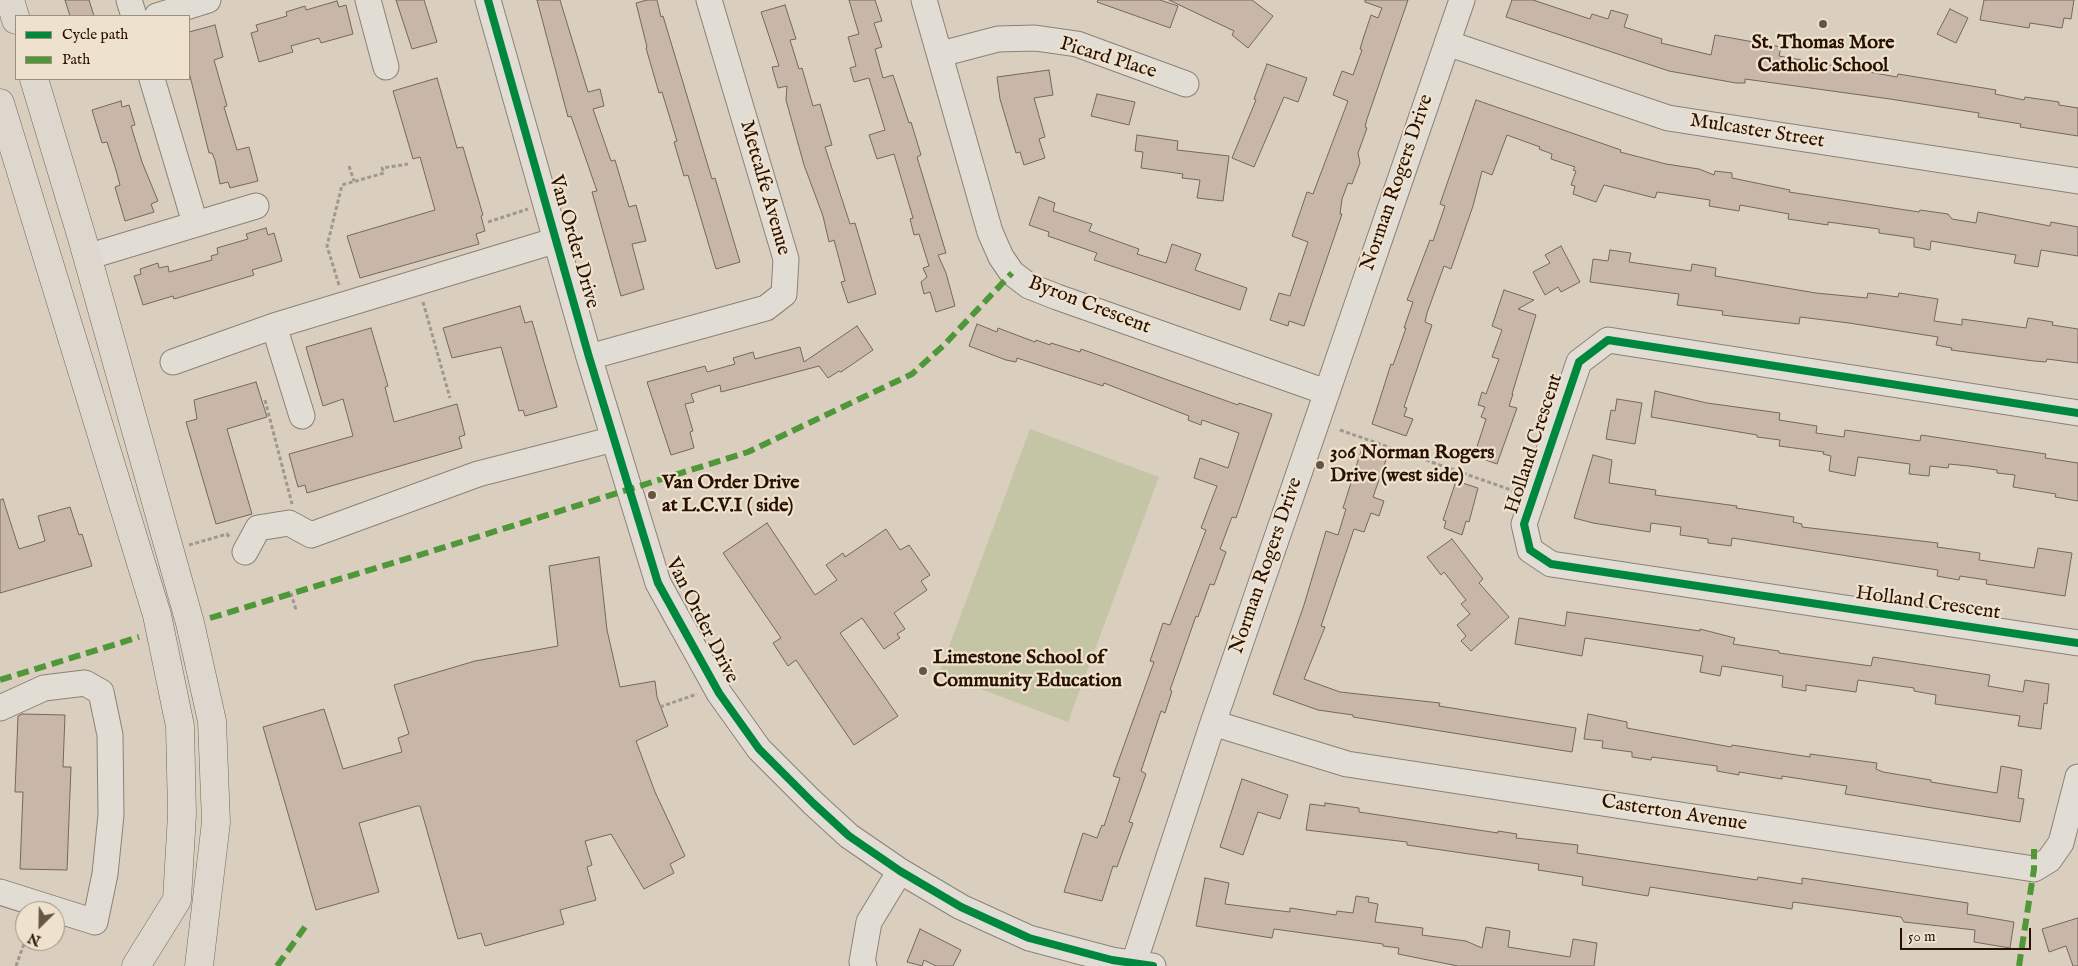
<!DOCTYPE html>
<style>
body{margin:0}
#map{position:relative;width:2078px;height:966px;overflow:hidden;background:#dacfbf;font-family:"IM FELL English",serif}
canvas{display:block}
.legend{position:absolute;left:15px;top:15px;width:175px;height:65px;box-sizing:border-box;background:#eee1ce;border:1px solid #9f8e7c;margin:0;padding:6px 9px;list-style:none;font-size:15px;color:#291100}
.legend li{display:flex;align-items:center;gap:10px;height:25px}
.legend b{width:25px;border:1px solid #9f8e7c}
.north{position:absolute;left:15px;top:901px;width:50px;height:50px;box-sizing:border-box;background:#eee1ce;border:1px solid #9f8e7c;border-radius:50%;rotate:203deg;font-size:14px;font-weight:700;line-height:20px;text-align:center;color:#291100}
.north::after{content:'';display:block;margin:auto;width:18px;height:22px;background:#675443;clip-path:polygon(50% 0,100% 100%,50% 72%,0 100%)}
.scale{position:absolute;left:1900px;top:928px;width:131px;height:22px;box-sizing:border-box;border:2px solid #291100;border-top:0;padding-left:6px;font-size:15px;line-height:18px;white-space:nowrap;color:#291100;-webkit-text-stroke:4px #eee1ce;paint-order:stroke}
</style>
<div id="map">
<canvas width="2078" height="966"></canvas>
<ul class="legend">
<li><b style="height:6px;background:#00873e"></b>Cycle path</li>
<li><b style="height:6px;background:#4f9739"></b>Path</li>
</ul>
<div class="north">N</div>
<div class="scale">50 m</div>
</div>
<script>
const context = document.querySelector('canvas').getContext('2d');
context.lineJoin = 'round';
function paint(path, color) {
  context.fillStyle = color;
  context.fill(path, 'evenodd');
}
function poly(rows) {
  const path = new Path2D();
  for (const r of rows) {
    path.moveTo(r[0], r[1]);
    for (let i = 2; i < r.length; i += 2) path.lineTo(r[i], r[i + 1]);
  }
  return path;
}
function strokePath(path, color, width, dash) {
  context.strokeStyle = color;
  context.lineWidth = width;
  context.lineCap = dash ? 'butt' : 'round';
  context.setLineDash(dash || []);
  context.stroke(path);
}
function drawText(font, color, halo, rows, align = 'center') {
  context.font = font + ' "IM FELL English",serif';
  context.lineWidth = 4.5;
  context.setLineDash([]);
  context.textBaseline = 'middle';
  context.strokeStyle = halo;
  context.fillStyle = color;
  for (const [text, x, y, turn = 0] of rows) {
    context.save();
    context.translate(x, y);
    context.rotate((+turn || 0) * Math.PI / 180);
    context.textAlign = isNaN(turn) ? turn : align;
    if (halo) context.strokeText(text, 0, 0);
    context.fillText(text, 0, 0);
    context.restore();
  }
}
const green = poly([
 [1030,429,1159,477,1068,722,939,673]
]);
const building = poly([
 [65,0,89,0,94,16,70,16,65,0],
 [396,0,424,0,437,42,412,49,396,0],
 [537,0,560,0,588,92,600,89,604,106,593,109,611,161,615,160,629,207,636,205,646,241,632,244,644,289,621,296,592,192,597,191,571,116,568,117,537,0],
 [647,0,657,0,661,17,663,16,712,179,715,178,740,262,716,269,688,175,684,176,674,142,677,141,662,92,659,93,646,48,647,47,636,3,647,0],
 [849,0,875,0,882,21,874,23,882,47,875,49,883,78,893,75,909,123,911,122,921,155,917,157,946,253,938,255,946,273,955,306,936,312,930,292,924,294,921,282,927,277,923,268,929,266,919,234,914,235,910,219,913,218,894,154,877,159,869,135,885,130,869,78,854,82,850,68,856,66,848,37,859,34,849,0],
 [1098,0,1160,0,1178,6,1170,28,1097,2,1098,0],
 [1169,0,1252,0,1273,16,1248,48,1232,35,1234,31,1169,0],
 [1365,0,1408,0,1367,119,1365,127,1367,128,1358,153,1360,163,1352,184,1348,183,1342,199,1340,214,1342,214,1304,326,1289,321,1288,326,1270,320,1279,293,1290,296,1308,242,1292,236,1307,192,1313,194,1348,101,1333,95,1342,71,1353,75,1362,50,1360,49,1363,39,1371,15,1378,18,1382,8,1365,2,1365,0],
 [1512,0,1533,0,1590,19,1592,14,1608,19,1611,10,1628,15,1624,27,1662,39,1661,43,1711,55,1715,35,1781,47,1779,56,1897,77,1898,74,1996,90,1995,94,2024,100,2025,97,2059,102,2059,105,2078,108,2078,136,2020,127,2021,124,1978,117,1979,113,1890,99,1745,79,1745,83,1736,83,1669,71,1506,17,1512,0],
 [1984,0,2074,0,2071,19,2064,18,2062,28,2030,23,2029,28,1980,20,1984,0],
 [337,1,339,7,346,5,353,34,321,43,319,38,291,46,293,52,259,62,251,33,258,31,256,25,287,16,286,12,305,6,306,10,337,1],
 [785,5,796,39,790,40,799,69,802,68,813,106,820,104,832,145,825,147,850,224,855,223,876,294,848,303,841,282,845,281,834,240,829,242,823,216,804,165,786,100,787,86,778,88,772,67,779,66,761,12,785,5],
 [1950,9,1968,18,1956,43,1937,34,1950,9],
 [215,25,223,57,214,60,227,106,224,107,237,150,249,147,258,181,230,188,228,182,220,184,215,160,212,153,209,153,189,72,189,32,215,25],
 [1267,64,1307,78,1298,102,1284,97,1254,167,1232,158,1256,100,1254,99,1267,64],
 [1049,70,1053,95,1034,98,1045,137,1039,139,1045,158,1024,165,1020,152,1016,153,1000,99,997,77,1049,70],
 [437,78,457,148,463,147,483,215,481,216,485,231,476,234,479,244,360,278,347,236,435,210,420,157,413,159,393,91,437,78],
 [1097,94,1135,102,1129,125,1091,116,1097,94],
 [1476,100,1621,150,1620,152,1666,164,1699,169,1714,175,1715,171,1732,173,1732,178,1790,190,1789,192,1919,212,1920,210,1948,214,1952,219,1976,223,1978,212,2050,226,2051,222,2078,227,2078,256,2041,250,2038,267,2014,263,2016,255,1931,241,1930,250,1920,248,1914,247,1914,238,1879,233,1879,229,1828,222,1828,225,1788,219,1789,214,1740,205,1739,211,1709,206,1710,200,1657,192,1655,198,1604,185,1596,202,1573,194,1575,186,1571,185,1576,171,1573,170,1575,167,1551,159,1552,154,1539,149,1540,147,1507,135,1492,175,1482,171,1473,206,1451,269,1444,266,1427,313,1425,322,1432,325,1404,407,1407,408,1404,416,1413,419,1406,436,1372,424,1391,364,1393,365,1406,328,1404,328,1413,302,1407,300,1430,240,1433,241,1445,206,1440,204,1476,100],
 [121,101,122,107,129,105,135,125,131,126,142,162,158,201,151,204,154,212,125,221,115,187,120,185,116,170,107,142,102,143,92,110,121,101],
 [1137,135,1178,141,1177,150,1229,156,1223,201,1197,198,1200,180,1182,178,1183,174,1141,168,1143,152,1135,151,1137,135],
 [1039,197,1055,203,1053,211,1092,224,1089,231,1139,249,1137,254,1166,263,1172,244,1201,254,1195,270,1247,288,1240,310,1094,260,1097,253,1048,236,1049,232,1029,225,1039,197],
 [266,228,268,235,274,233,282,261,252,270,254,275,174,299,173,296,143,305,134,276,141,274,140,269,158,263,159,268,168,266,169,272,212,260,211,256,218,254,217,248,248,239,246,234,266,228],
 [1561,246,1580,282,1561,292,1558,287,1545,295,1533,272,1550,263,1545,255,1561,246],
 [1610,250,1631,253,1629,262,1691,271,1692,264,1716,268,1715,276,1816,293,1867,298,1868,293,1898,297,1899,293,1938,299,1934,321,1962,325,1962,319,2026,328,2028,318,2053,322,2052,325,2078,329,2078,363,2047,359,2046,362,2034,361,1951,350,1952,348,1936,345,1938,337,1849,323,1800,317,1799,324,1722,315,1723,311,1677,305,1679,294,1590,282,1593,259,1608,261,1610,250],
 [1504,290,1534,300,1518,309,1536,315,1512,394,1513,394,1509,406,1517,408,1497,464,1474,456,1486,419,1481,417,1485,407,1478,405,1482,392,1486,394,1499,359,1492,357,1502,330,1492,326,1504,290],
 [520,306,525,323,532,321,557,407,525,416,523,410,519,411,501,347,452,358,443,328,520,306],
 [977,324,997,332,998,328,1035,342,1036,340,1050,345,1051,343,1080,352,1081,349,1238,405,1239,403,1272,414,1236,518,1232,517,1220,549,1226,552,1214,585,1210,584,1198,617,1196,616,1170,690,1172,691,1165,713,1161,711,1141,771,1146,774,1129,822,1133,823,1117,867,1113,866,1102,901,1064,892,1083,833,1097,838,1102,825,1104,826,1120,778,1113,776,1154,662,1150,661,1163,623,1170,625,1206,530,1201,528,1217,486,1194,478,1200,458,1228,468,1239,433,1202,420,1201,425,1188,420,1189,416,1104,383,1103,386,1017,358,1016,362,1006,360,969,346,977,324],
 [857,326,873,350,841,372,839,371,828,378,819,366,721,392,720,385,691,394,694,402,685,404,693,431,690,432,694,448,671,455,647,382,705,366,707,372,735,364,733,358,753,352,755,359,800,347,804,362,857,326],
 [371,328,388,386,385,387,394,422,457,404,465,435,459,437,462,448,307,493,305,485,298,487,289,454,353,436,343,399,323,406,306,347,371,328],
 [256,382,267,417,227,429,252,514,216,524,186,422,197,419,194,400,256,382],
 [1655,391,1707,403,1780,413,1779,420,1817,426,1816,433,1844,437,1845,430,1920,441,1921,435,2046,454,2045,458,2078,463,2078,501,2055,497,2056,494,2013,487,2015,475,1997,473,1997,470,1969,466,1949,464,1948,468,1930,466,1929,476,1909,474,1910,464,1858,457,1855,476,1829,471,1831,456,1823,454,1824,452,1779,446,1780,440,1757,437,1757,435,1651,417,1655,391],
 [1617,399,1642,403,1635,444,1606,439,1611,410,1615,411,1617,399],
 [1362,448,1387,457,1373,497,1384,501,1379,516,1371,513,1364,532,1354,529,1321,626,1325,627,1304,679,1340,692,1440,703,1439,706,1576,728,1572,752,1353,717,1353,715,1318,710,1273,694,1304,605,1326,531,1338,535,1346,509,1343,508,1362,448],
 [1593,455,1612,460,1609,483,1656,490,1655,495,1737,506,1736,508,1794,517,1793,522,1802,524,1802,527,1938,543,1937,547,1980,553,1979,560,2034,568,2038,548,2072,553,2065,596,1986,584,1987,580,1960,576,1959,580,1937,576,1938,570,1732,538,1731,546,1708,543,1708,539,1680,535,1681,527,1651,523,1650,532,1593,523,1574,518,1593,455],
 [1456,481,1478,488,1469,522,1466,521,1462,535,1444,528,1446,521,1443,520,1456,481],
 [3,499,19,549,45,541,38,516,70,507,79,535,82,534,92,566,0,593,0,500,3,499],
 [767,523,815,595,837,580,826,565,843,553,845,557,886,529,900,550,909,545,930,575,921,581,927,590,894,613,905,629,897,634,900,638,884,649,862,618,840,633,898,716,854,745,796,660,788,666,773,643,781,638,723,553,767,523],
 [1452,539,1483,579,1479,583,1509,617,1471,651,1461,641,1466,636,1457,625,1470,614,1461,604,1466,600,1444,572,1441,575,1427,557,1452,539],
 [599,557,607,630,620,687,655,681,657,697,668,726,636,741,655,792,685,856,670,864,674,873,644,889,611,834,585,841,592,865,587,867,596,900,560,910,564,924,485,946,481,933,458,939,420,806,417,806,359,823,379,892,316,910,263,727,324,709,343,769,402,752,398,738,409,734,394,685,475,661,558,646,549,566,599,557],
 [1567,612,1700,631,1700,629,1735,638,1733,644,1779,651,1779,653,1871,666,1873,657,1990,675,1988,686,2023,692,2025,680,2049,684,2047,704,2044,703,2041,729,2018,726,2020,716,1935,704,1936,695,1914,691,1914,688,1858,680,1856,692,1806,685,1806,691,1782,687,1783,676,1722,666,1720,676,1700,672,1703,656,1585,638,1582,656,1515,644,1519,618,1565,626,1567,612],
 [22,714,65,715,63,767,71,767,67,870,20,869,23,792,15,792,18,716,22,714],
 [1588,714,1627,722,1627,728,1731,747,1732,745,1810,757,1810,754,1877,763,1876,769,1883,772,1931,780,1931,782,1997,793,2001,766,2022,770,2018,798,2024,799,2020,822,1845,794,1847,786,1782,776,1782,779,1739,772,1739,775,1717,771,1717,766,1652,757,1651,760,1632,757,1632,752,1602,748,1603,741,1584,739,1588,714],
 [1242,779,1288,795,1280,819,1258,812,1243,855,1220,847,1242,779],
 [1325,803,1359,808,1359,812,1498,833,1498,831,1517,834,1516,838,1578,845,1577,853,1757,880,1758,877,1802,884,1802,878,1968,903,1967,914,2014,922,2010,948,1974,942,1975,930,1904,922,1901,917,1793,902,1792,909,1650,887,1648,896,1582,885,1583,877,1538,870,1539,864,1407,845,1407,842,1306,830,1310,804,1325,806,1325,803],
 [1205,878,1229,883,1225,904,1256,908,1290,912,1290,908,1336,915,1337,911,1353,913,1356,896,1369,898,1368,902,1378,904,1375,922,1423,928,1422,935,1466,941,1482,948,1486,927,1510,931,1508,947,1570,957,1573,939,1597,943,1594,966,1458,966,1398,954,1399,948,1383,946,1383,944,1274,929,1272,938,1196,926,1205,878],
 [2078,918,2078,966,2073,966,2066,946,2049,952,2042,929,2078,918],
 [920,929,961,950,953,966,936,966,924,960,922,966,907,962,920,929]
]);
const path = poly([
 [349,166,354,181],
 [488,222,528,209],
 [339,285,327,246,342,185,384,173,382,168,408,164],
 [423,302,450,398],
 [265,400,292,504],
 [1340,430,1514,491],
 [189,545,227,534,230,538],
 [291,593,296,610],
 [660,707,697,694],
 [16,966,25,941]
]);
const minor = poly([
 [129,0,134,16],
 [368,0,386,67],
 [488,0,589,357,658,583,719,693,759,749,813,803,849,836,900,871,961,907,1029,938,1112,960,1153,966],
 [924,0,990,232,1001,257,1012,273,1029,286,1057,297,1326,392],
 [157,16,208,0],
 [1447,43,1668,118,2078,181],
 [941,54,998,39,1035,38,1077,44,1186,84],
 [152,79,195,223],
 [87,257,256,206],
 [274,326,302,416],
 [589,357,766,308,784,294,786,259,709,0],
 [173,362,274,326,557,240],
 [2078,413,1608,340,1579,362,1524,524,1530,550,1551,564,2078,643],
 [245,552,258,528,289,523,311,535,478,474,614,439],
 [0,708,44,688,85,683,101,692,110,735,111,815,105,874,95,922,0,892],
 [1213,723,1347,764,2034,869,2049,860,2061,843,2078,777],
 [1134,963,1213,723,1462,0],
 [864,966,862,962,869,922,900,871]
]);
const major = poly([
 [10,0,16,20],
 [34,79,82,238,190,623,212,721,216,822,199,966],
 [0,103,157,615,180,726,182,814,177,900,136,966]
]);
const quiet = poly([
 [210,618,426,553,748,452,912,374,944,345,1012,273],
 [0,680,139,637],
 [277,966,305,927],
 [2019,966,2034,869,2034,849]
]);
const cycleway = poly([
 [488,0,589,357,658,583,719,693,759,749,813,803,849,836,900,871,961,907,1029,938,1112,960,1153,966],
 [2078,413,1608,340,1579,362,1524,524,1530,550,1551,564,2078,643]
]);
const markers = [
 [1823,24,5,"#675443"],
 [1320,465,5,"#675443"],
 [652,495,5,"#675443"],
 [923,671,5,"#675443"]
];
const poiNames = [
 ["St. Thomas More",1823,44,"center"],
 ["Catholic School",1823,67,"center"],
 ["306 Norman Rogers",1330,454],
 ["Drive (west side)",1330,477],
 ["Van Order Drive",662,484],
 ["at L.C.V.I ( side)",662,507],
 ["Limestone School of",933,659],
 ["Community Education",933,682]
];
const streetNames = [
 ["Picard Place",1108,59,17],
 ["Mulcaster Street",1757,132,9],
 ["Norman Rogers Drive",1398,183,-71],
 ["Metcalfe Avenue",764,188,74],
 ["Van Order Drive",573,242,74],
 ["Byron Crescent",1089,306,21],
 ["Holland Crescent",1535,444,-72],
 ["Norman Rogers Drive",1267,566,-71],
 ["Holland Crescent",1928,604,8],
 ["Van Order Drive",701,621,63],
 ["Casterton Avenue",1674,814,9]
];
paint(green, '#c4c5a5');
paint(building, '#c8b6a9');
strokePath(building, '#72685d', 1);
strokePath(minor, '#8b8176', 27);
strokePath(major, '#72685d', 29);
strokePath(path, '#9e988f', 3, [4, 2.5]);
strokePath(minor, '#e2ddd4', 25);
strokePath(major, '#ddd7cd', 28);
strokePath(quiet, '#4f9739', 6, [12, 6]);
strokePath(cycleway, '#00873e', 8);
for (const [x, y, r, color] of markers) {
  const dot = new Path2D();
  dot.arc(x, y, r, 0, 2 * Math.PI);
  context.fillStyle = color;
  context.fill(dot);
  strokePath(dot, '#eee1ce', 2);
}
drawText('bold 20px', '#291100', '#eee1ce', poiNames, 'left');
drawText('20px', '#291100', '#eee1ce', streetNames);
</script>
